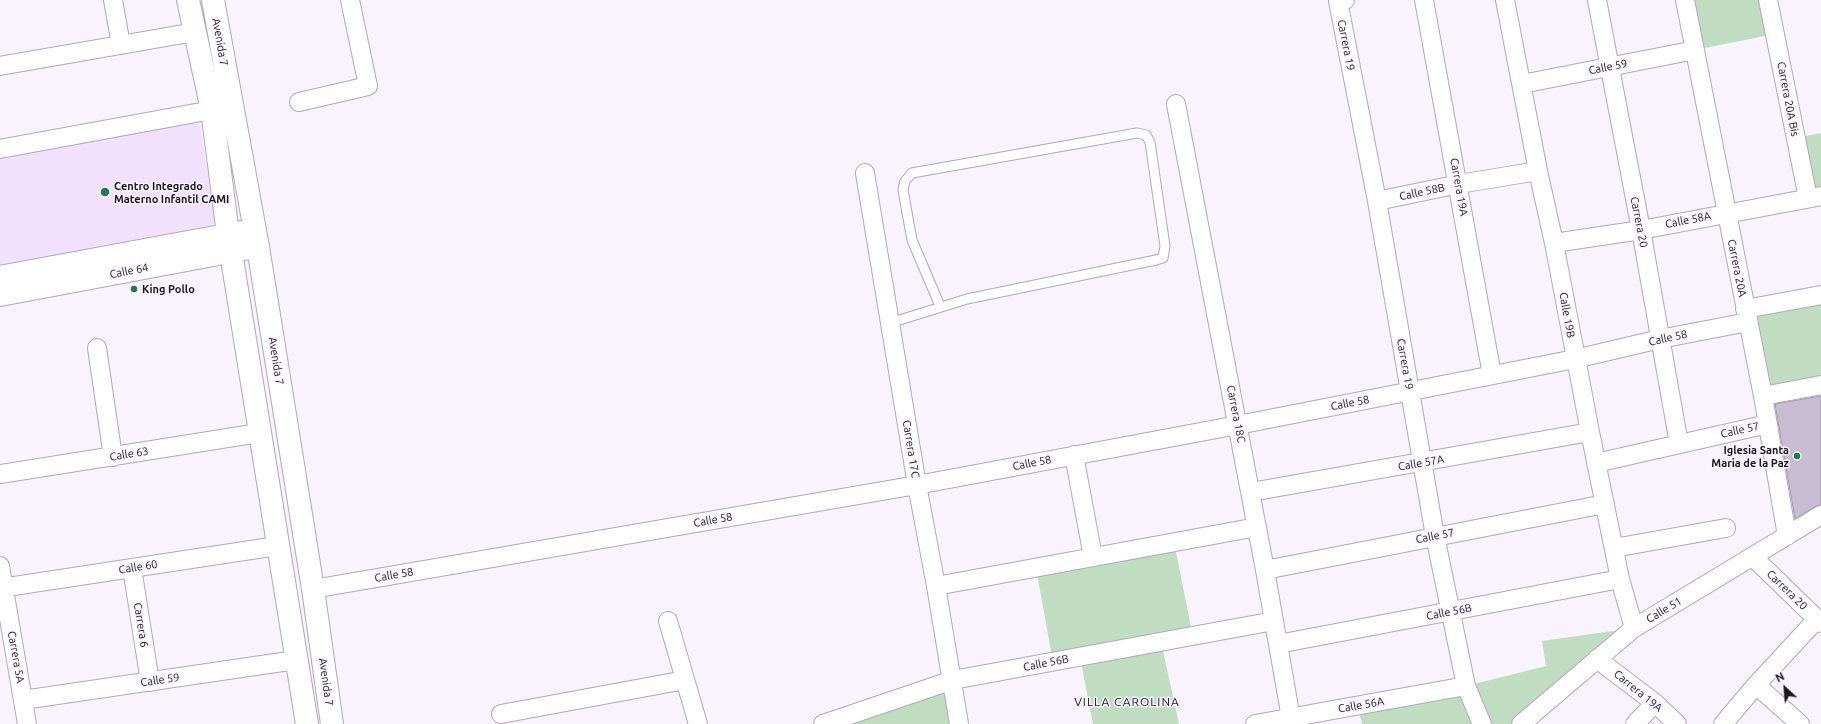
<!DOCTYPE html>
<style>
body{margin:0}
#map{position:relative;width:1821px;height:724px;overflow:hidden;background:#f9f2ff;font-family:Ubuntu,sans-serif}
canvas{display:block}
.north{position:absolute;left:1765px;top:668px;width:40px;height:40px;-webkit-text-stroke:3px #f9f2ff;paint-order:stroke;rotate:334deg;font-size:11px;font-weight:700;line-height:16px;text-align:center;color:#1b171e}
.north::after{content:'';display:block;margin:auto;width:14px;height:18px;background:#1b171e;clip-path:polygon(50% 0,100% 100%,50% 72%,0 100%)}
</style>
<div id="map">
<canvas width="1821" height="724"></canvas>
<div class="north">N</div>
</div>
<script>
const context = document.querySelector('canvas').getContext('2d');
context.lineJoin = 'round';
function paint(path, color) {
  context.fillStyle = color;
  context.fill(path, 'evenodd');
}
function poly(rows) {
  const path = new Path2D();
  for (const r of rows) {
    path.moveTo(r[0], r[1]);
    for (let i = 2; i < r.length; i += 2) path.lineTo(r[i], r[i + 1]);
  }
  return path;
}
function strokePath(path, color, width, dash) {
  context.strokeStyle = color;
  context.lineWidth = width;
  context.lineCap = dash ? 'butt' : 'round';
  context.setLineDash(dash || []);
  context.stroke(path);
}
function drawText(font, color, halo, rows, align = 'center') {
  context.font = font + ' Ubuntu,sans-serif';
  context.lineWidth = 3;
  context.setLineDash([]);
  context.textBaseline = 'middle';
  context.strokeStyle = halo;
  context.fillStyle = color;
  for (const [text, x, y, turn = 0] of rows) {
    context.save();
    context.translate(x, y);
    context.rotate((+turn || 0) * Math.PI / 180);
    context.textAlign = isNaN(turn) ? turn : align;
    if (halo) context.strokeText(text, 0, 0);
    context.fillText(text, 0, 0);
    context.restore();
  }
}
const built = poly([
 [199,120,216,224,0,271,0,159]
]);
const green = poly([
 [1685,0,1768,0,1775,34,1695,50],
 [1821,133,1821,196,1808,198,1796,138],
 [1821,295,1821,385,1763,396,1745,309],
 [1174,542,1193,637,1161,642,1179,724,1093,724,1080,657,1053,662,1036,568],
 [1634,628,1521,724,1362,724,1358,706,1466,686,1546,666,1542,641],
 [953,680,959,724,823,724]
]);
const building = poly([
 [1821,396,1821,505,1816,506,1795,519,1775,404,1821,396]
]);
const service = poly([
 [890,323,967,299,1156,260,1163,258,1165,246,1150,142,1146,135,1137,133,912,173,905,181,903,190,912,240,940,306]
]);
const minor = poly([
 [113,0,121,45],
 [1345,0,1338,1,1377,201,1435,536,1466,686,1482,724],
 [1424,0,1492,375],
 [1505,0,1538,171,1554,243,1590,432,1620,579,1634,628],
 [1597,0,1641,230,1679,444],
 [1685,0,1763,396,1787,536],
 [1768,0,1808,198],
 [0,66,195,32],
 [1522,84,1695,50],
 [299,102,368,86,350,0],
 [1176,104,1265,570,1292,724],
 [0,149,212,110],
 [865,173,917,485,936,586,959,724],
 [1377,201,1459,184,1538,171],
 [1554,243,1641,230,1821,196],
 [1745,309,1821,295],
 [97,348,113,457],
 [1763,396,1821,385],
 [1074,455,1093,557],
 [1596,463,1768,424],
 [0,474,259,433],
 [1251,492,1590,432],
 [1614,548,1726,528],
 [1753,557,1821,623],
 [0,566,27,724],
 [132,568,150,682],
 [1265,570,1605,504],
 [936,586,1257,527],
 [0,588,277,546],
 [313,589,917,485,1238,425,1575,359,1660,339,1748,322],
 [668,621,698,724],
 [1278,644,1620,579],
 [1597,659,1655,703,1677,724],
 [1756,685,1800,724],
 [23,700,296,660],
 [501,714,685,680],
 [823,724,953,680,1274,621],
 [1255,724,1466,686],
 [1521,724,1634,628,1821,515],
 [1635,724,1655,703],
 [1723,724,1756,685,1817,619]
]);
const secondary = poly([
 [188,0,212,110,228,234,307,724],
 [213,0,258,247,313,589,332,724],
 [0,277,242,232],
 [0,295,245,249]
]);
const markers = [
 [105,192,5,"#207b50"],
 [134,289,4,"#207b50"],
 [1797,456,4,"#207b50"]
];
const streetNames = [
 ["Avenida 7",220,42,80],
 ["Carrera 19",1346,45,79],
 ["Calle 59",1608,67,-11],
 ["Carrera 20A Bis",1788,99,79],
 ["Carrera 19A",1459,187,80],
 ["Calle 58B",1422,192,-12],
 ["Calle 58A",1688,220,-11],
 ["Carrera 20",1639,222,79],
 ["Carrera 20A",1737,268,79],
 ["Calle 64",129,271,-11],
 ["Calle 19B",1567,315,80],
 ["Calle 58",1668,338,-12],
 ["Avenida 7",276,361,81],
 ["Carrera 19",1405,364,80],
 ["Calle 58",1350,403,-11],
 ["Carrera 18C",1236,414,79],
 ["Calle 57",1740,430,-12],
 ["Carrera 17C",911,449,81],
 ["Calle 63",129,454,-9],
 ["Calle 58",1032,463,-11],
 ["Calle 57A",1421,463,-10],
 ["Calle 58",713,520,-10],
 ["Calle 57",1435,536,-11],
 ["Calle 60",138,567,-9],
 ["Calle 58",394,575,-10],
 ["Carrera 20",1787,590,44],
 ["Calle 51",1664,610,-31],
 ["Calle 56B",1449,612,-11],
 ["Carrera 6",141,625,81],
 ["Carrera 5A",16,657,80],
 ["Calle 56B",1046,663,-11],
 ["Calle 59",160,680,-8],
 ["Avenida 7",326,682,82],
 ["Carrera 19A",1638,691,39],
 ["Calle 56A",1361,705,-10]
];
const poiNames = [
 ["Centro Integrado",114,186],
 ["Materno Infantil CAMI",114,199],
 ["King Pollo",142,289],
 ["Iglesia Santa",1789,450,"right"],
 ["Maria de la Paz",1789,463,"right"]
];
const neighbourhoodNames = [
 ["VILLA CAROLINA",1127,702]
];
paint(built, '#f1e1fe');
paint(green, '#c1ddc1');
paint(building, '#c7bcd1');
strokePath(building, '#a196ab', 1);
strokePath(service, '#b2a7bc', 11);
strokePath(minor, '#b2a7bc', 20);
strokePath(secondary, '#b2a7bc', 24);
strokePath(service, '#fff', 9);
strokePath(minor, '#fff', 18);
strokePath(secondary, '#fff', 22);
for (const [x, y, r, color] of markers) {
  const dot = new Path2D();
  dot.arc(x, y, r, 0, 2 * Math.PI);
  context.fillStyle = color;
  context.fill(dot);
  strokePath(dot, '#f9f2ff', 1.5);
}
drawText('11px', '#1b171e', '#f9f2ff', streetNames);
drawText('bold 11px', '#1b171e', '#f9f2ff', poiNames, 'left');
context.letterSpacing = '1px';
drawText('12px', '#1b171e', '#f9f2ff', neighbourhoodNames);
context.letterSpacing = '0px';
</script>
